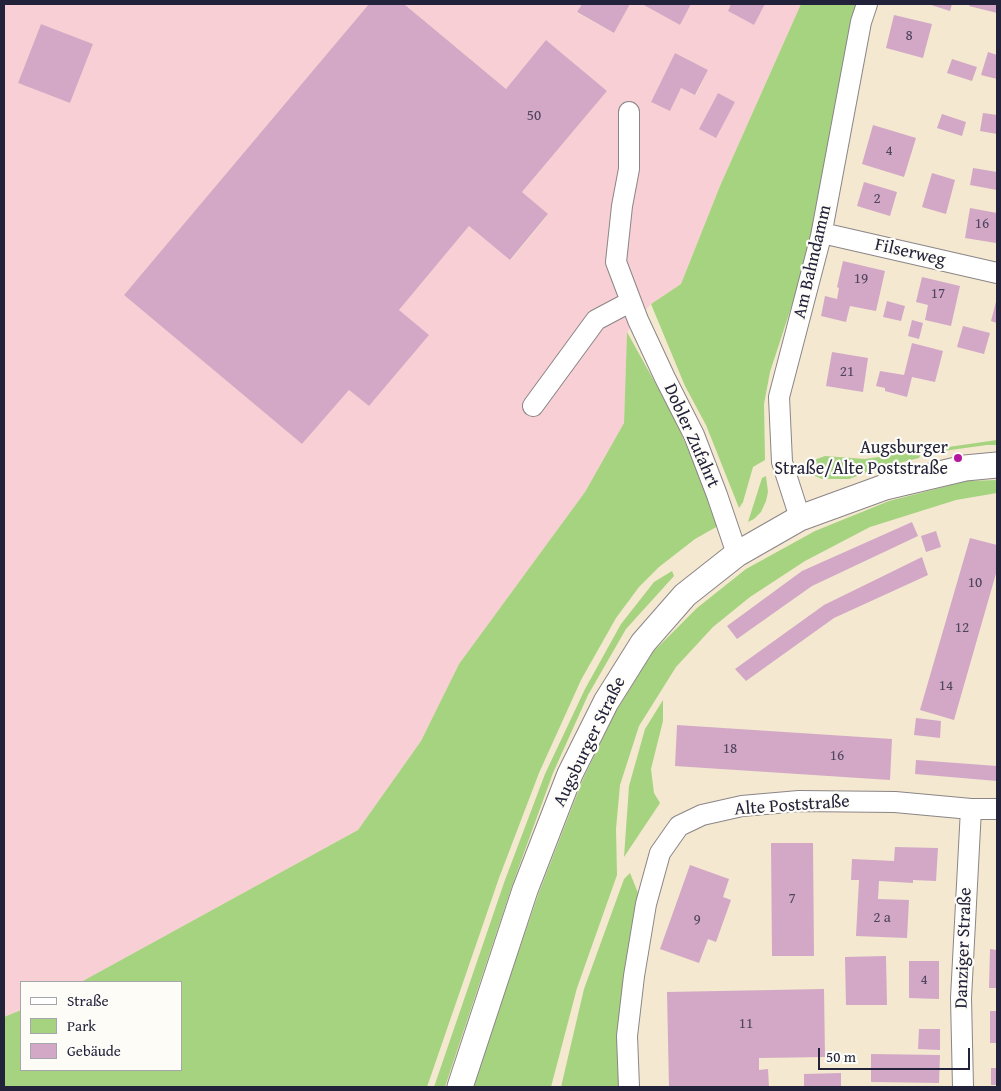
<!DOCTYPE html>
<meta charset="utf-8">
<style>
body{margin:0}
#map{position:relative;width:1001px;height:1091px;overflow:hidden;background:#f4e8d0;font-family:"Gentium Book Plus",serif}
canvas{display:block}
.frame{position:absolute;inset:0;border:5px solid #22223b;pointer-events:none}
.legend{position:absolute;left:20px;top:981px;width:162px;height:90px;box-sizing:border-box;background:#fdfcf7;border:1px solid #a5a5ac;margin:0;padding:6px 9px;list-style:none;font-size:15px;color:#22223b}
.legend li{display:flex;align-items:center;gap:10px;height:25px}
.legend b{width:25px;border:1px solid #a5a5ac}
.scale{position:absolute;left:818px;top:1048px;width:152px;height:22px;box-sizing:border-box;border:2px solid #22223b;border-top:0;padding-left:6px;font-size:15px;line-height:18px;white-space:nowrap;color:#22223b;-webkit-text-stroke:4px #fdfcf7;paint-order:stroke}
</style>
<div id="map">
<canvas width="1001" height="1091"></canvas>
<div class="frame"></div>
<ul class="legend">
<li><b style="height:6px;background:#fff"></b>Straße</li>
<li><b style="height:14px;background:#a6d380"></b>Park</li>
<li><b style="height:14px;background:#d2a8c6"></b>Gebäude</li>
</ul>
<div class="scale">50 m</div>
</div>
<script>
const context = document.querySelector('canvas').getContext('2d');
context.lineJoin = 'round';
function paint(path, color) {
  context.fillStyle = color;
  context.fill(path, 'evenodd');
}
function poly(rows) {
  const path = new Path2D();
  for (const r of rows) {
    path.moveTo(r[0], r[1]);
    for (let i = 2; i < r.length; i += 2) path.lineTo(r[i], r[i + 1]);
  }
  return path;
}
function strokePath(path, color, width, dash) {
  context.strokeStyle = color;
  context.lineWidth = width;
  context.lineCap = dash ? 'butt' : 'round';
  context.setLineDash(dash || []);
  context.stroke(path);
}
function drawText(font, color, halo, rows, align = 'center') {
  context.font = font + ' "Gentium Book Plus",serif';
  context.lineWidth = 4.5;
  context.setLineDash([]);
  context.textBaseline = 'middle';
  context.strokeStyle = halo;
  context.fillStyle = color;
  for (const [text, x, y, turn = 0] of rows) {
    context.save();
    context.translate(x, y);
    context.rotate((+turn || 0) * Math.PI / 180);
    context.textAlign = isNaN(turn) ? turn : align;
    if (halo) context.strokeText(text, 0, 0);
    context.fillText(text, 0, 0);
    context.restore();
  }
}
const built = poly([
 [4,4,369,4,124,295,302,444,349,390,369,406,428,335,399,310,469,226,511,260,548,215,522,192,607,91,547,41,506,89,404,4,582,4,577,13,614,33,630,4,642,4,680,25,691,4,731,4,728,11,754,25,765,4,801,4,720,186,681,284,651,304,627,332,624,423,585,492,459,664,421,741,358,830,81,982,21,982,21,1010,4,1017],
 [41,24,93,44,70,103,18,83],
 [675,53,708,70,696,95,681,88,670,111,651,102],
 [718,93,735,102,699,129]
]);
const green = poly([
 [801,4,859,4,816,231,770,372,764,404,765,460,753,467,743,502,739,508,706,425,685,386,651,304,681,284,720,186],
 [627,332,673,415,708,495,718,526,695,539,659,567,639,587,616,618,581,680,539,773,499,878,427,1087,4,1087,4,1017,21,1010,21,1070,181,1070,181,982,81,982,358,830,421,741,459,664,585,492,624,423],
 [997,440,997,445,987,445,921,454,919,458,879,468,849,479,822,479,806,472,800,465,825,456,865,459],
 [766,476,768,492,766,501,761,512,754,519,748,522,762,478],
 [997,480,997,493,956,500,870,527,805,561,750,597,713,627,676,667,639,726,620,785,616,829,617,875,577,988,551,1087,472,1087,538,895,583,779,615,713,653,652,697,608,746,569,815,531,889,501,967,481],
 [672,571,674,576,626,629,588,695,553,773,513,883,445,1087,434,1087,505,880,545,774,585,689,621,624,654,582],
 [663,700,663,721,651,769,654,793,660,803,624,857,629,786,645,729],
 [630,873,642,903,621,1087,561,1087,584,989,624,879]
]);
const building = poly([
 [369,4,404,4,506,89,546,40,607,91,522,192,548,214,510,260,469,226,399,310,429,335,369,406,349,390,302,444,124,295],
 [582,4,630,4,614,33,577,12],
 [642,4,691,4,680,25],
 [731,4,765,4,754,25,728,11],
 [928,4,952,4,950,11],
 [970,4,997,4,997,13,969,6],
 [894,15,932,24,923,58,886,48],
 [41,24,93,44,70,103,18,83],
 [988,52,997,55,997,79,981,75],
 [675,53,708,70,695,95,681,88,670,111,651,102],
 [952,59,977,67,972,81,947,73],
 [718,93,735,102,716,138,699,129],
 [983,113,997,115,997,134,980,131],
 [942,114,966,122,962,136,937,128],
 [873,125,916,138,904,177,862,164],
 [973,168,997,172,997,190,970,185],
 [932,173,955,180,946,214,922,207],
 [864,182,897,192,890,216,857,206],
 [970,208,997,213,996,243,965,238],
 [843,261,885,271,876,311,850,306,846,322,821,316,825,296,837,299,839,288,837,287],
 [922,277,960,286,951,326,925,320,928,305,916,302],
 [997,298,997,323,991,321],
 [887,301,905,306,901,321,883,317],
 [912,320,923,323,919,339,908,336],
 [963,326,990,333,984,354,957,347],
 [912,343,943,351,935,382,912,377,907,397,885,391,885,388,876,386,880,371,904,375],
 [832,352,868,358,863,392,826,386],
 [912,522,918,536,812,586,737,639,727,626,802,571],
 [936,531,941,547,926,552,921,536],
 [970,538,997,545,997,570,954,720,920,710],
 [922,557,928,575,834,618,746,681,735,669,824,605],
 [916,718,941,721,940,738,914,735],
 [677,725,892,739,890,780,675,766],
 [916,760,997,766,997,781,915,774],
 [771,843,813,843,814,956,772,956],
 [895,847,938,848,936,881,913,880,913,883,879,881,878,899,909,900,907,938,856,936,859,880,851,880,852,859,894,861],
 [690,865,729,879,723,897,731,900,716,942,708,939,699,963,660,949],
 [990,949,997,950,997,988,989,988],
 [886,956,887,1005,846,1005,845,957],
 [909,961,939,961,939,999,909,998],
 [824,989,825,1057,759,1058,759,1070,768,1069,769,1087,669,1087,667,992],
 [990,1011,997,1011,997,1043,990,1043],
 [919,1029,940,1029,940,1050,918,1049],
 [871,1054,940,1055,939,1083,871,1082],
 [991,1068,997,1068,997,1085,991,1085],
 [841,1073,841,1087,804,1087,804,1074]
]);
const minor = poly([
 [629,112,629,169,622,206,616,262,638,320,665,378,694,435,717,495,737,554],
 [822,233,997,273],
 [533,406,596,320,630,302],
 [800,518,782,462,779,397,821,236,861,22,867,4],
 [629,1087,627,1036,634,976,646,904,660,853,679,826,702,815,742,806,799,801,895,802,971,809,997,809],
 [963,1087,961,998,971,809]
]);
const major = poly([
 [460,1087,525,890,570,774,606,702,643,643,685,595,737,554,800,518,885,487,965,468,997,465]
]);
const markers = [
 [958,458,5,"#b5179e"]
];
const numberNames = [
 ["8",909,36],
 ["50",534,116],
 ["4",889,151],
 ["2",877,199],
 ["16",982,224],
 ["19",861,279],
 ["17",938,294],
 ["21",847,372],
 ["10",975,583],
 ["12",962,628],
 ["14",946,686],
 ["18",730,749],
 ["16",837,756],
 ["7",792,899],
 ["2 a",882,918],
 ["9",697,920],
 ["4",924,980],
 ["11",746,1024]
];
const streetNames = [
 ["Filserweg",910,253,13],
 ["Am Bahndamm",813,262,-77],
 ["Dobler Zufahrt",691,436,66],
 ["Augsburger Straße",590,742,-64],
 ["Alte Poststraße",792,806,-4],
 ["Danziger Straße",964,948,-88]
];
const poiNames = [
 ["Augsburger",948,448],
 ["Straße/Alte Poststraße",948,469]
];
paint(built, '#f7cfd4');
paint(green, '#a6d380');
paint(building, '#d2a8c6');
strokePath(minor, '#8b8586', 22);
strokePath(major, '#8b8586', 27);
strokePath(minor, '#fff', 20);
strokePath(major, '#fff', 25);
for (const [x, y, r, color] of markers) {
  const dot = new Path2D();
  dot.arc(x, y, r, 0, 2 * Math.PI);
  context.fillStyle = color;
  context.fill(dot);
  strokePath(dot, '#fdfcf7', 2);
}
drawText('15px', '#4e445e', null, numberNames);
drawText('18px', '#22223b', '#fdfcf7', streetNames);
drawText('18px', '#22223b', '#fdfcf7', poiNames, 'right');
</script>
